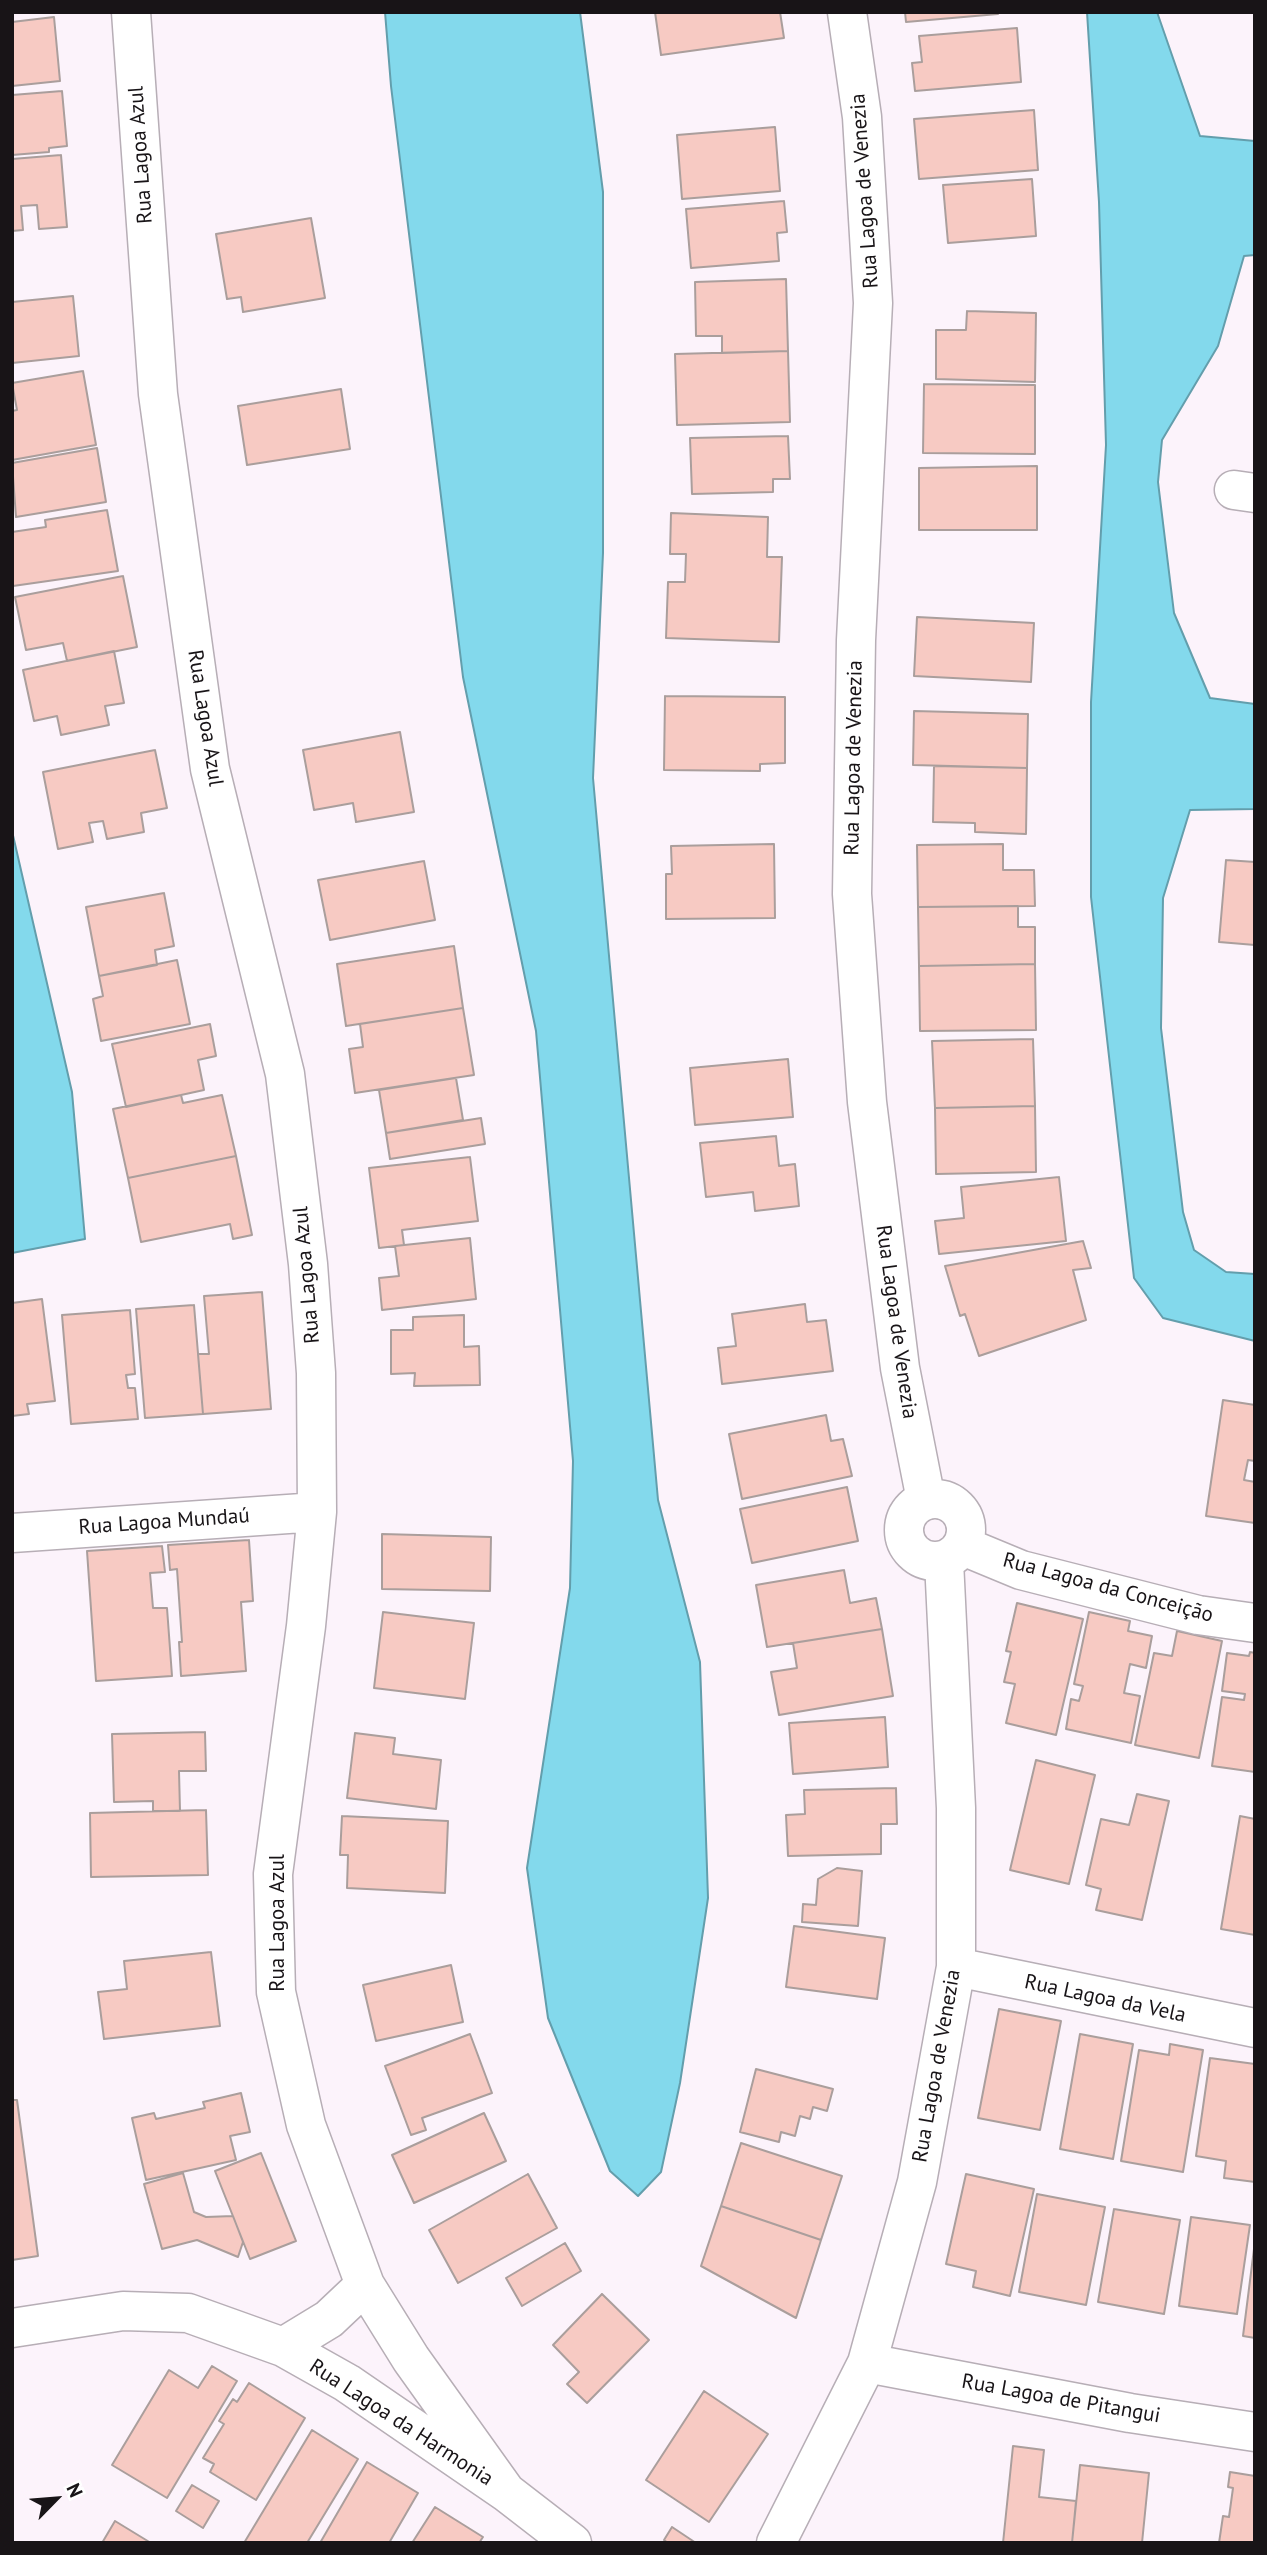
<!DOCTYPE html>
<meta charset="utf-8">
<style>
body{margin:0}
#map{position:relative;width:1267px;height:2555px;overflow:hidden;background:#fcf3fb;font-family:"PT Sans",sans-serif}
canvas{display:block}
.frame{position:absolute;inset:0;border:14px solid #181417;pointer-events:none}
.north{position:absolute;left:21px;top:2464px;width:70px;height:70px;-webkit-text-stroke:5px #fff;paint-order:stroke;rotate:65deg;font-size:19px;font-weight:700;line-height:28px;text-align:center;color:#181417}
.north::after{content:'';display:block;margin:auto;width:24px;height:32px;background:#181417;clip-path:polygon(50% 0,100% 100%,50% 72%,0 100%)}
</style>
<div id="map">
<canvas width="1267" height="2555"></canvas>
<div class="frame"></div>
<div class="north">N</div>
</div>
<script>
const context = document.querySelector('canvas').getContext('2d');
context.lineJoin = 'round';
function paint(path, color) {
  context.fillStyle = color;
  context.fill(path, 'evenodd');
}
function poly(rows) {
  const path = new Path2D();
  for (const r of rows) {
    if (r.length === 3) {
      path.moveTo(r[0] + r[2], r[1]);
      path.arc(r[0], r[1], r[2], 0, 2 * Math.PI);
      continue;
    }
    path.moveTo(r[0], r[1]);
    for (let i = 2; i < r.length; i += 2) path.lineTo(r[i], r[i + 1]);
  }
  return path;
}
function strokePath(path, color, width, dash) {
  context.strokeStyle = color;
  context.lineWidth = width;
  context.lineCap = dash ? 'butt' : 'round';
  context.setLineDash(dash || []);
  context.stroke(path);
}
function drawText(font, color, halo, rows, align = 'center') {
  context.font = font + ' "PT Sans",sans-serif';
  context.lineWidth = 5;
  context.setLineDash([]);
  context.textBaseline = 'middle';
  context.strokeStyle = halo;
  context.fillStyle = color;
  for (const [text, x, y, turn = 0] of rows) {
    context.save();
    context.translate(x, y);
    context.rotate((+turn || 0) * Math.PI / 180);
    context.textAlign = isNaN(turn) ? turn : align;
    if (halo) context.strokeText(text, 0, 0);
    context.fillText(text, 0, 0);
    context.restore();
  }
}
const water = poly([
 [385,12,580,12,603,192,603,553,593,778,658,1500,700,1662,708,1898,680,2083,661,2172,638,2196,610,2171,548,2018,527,1868,570,1588,573,1461,536,1031,463,677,391,86,385,12],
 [1087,12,1157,12,1200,136,1255,141,1255,255,1244,256,1218,346,1162,440,1158,482,1174,613,1210,698,1255,704,1255,809,1190,810,1163,898,1161,1028,1183,1212,1194,1250,1226,1272,1255,1274,1255,1341,1163,1318,1134,1278,1091,897,1091,702,1106,445,1099,202,1087,12],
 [12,831,72,1092,85,1239,12,1253,12,831]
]);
const building = poly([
 [655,12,780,12,784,38,661,55,655,12],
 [905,12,998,12,998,14,906,22,905,12],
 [54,17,60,81,12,86,12,22,54,17],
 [1017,28,1021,82,915,91,912,63,922,62,919,36,1017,28],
 [62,91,67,146,49,148,49,152,12,155,12,95,62,91],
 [1034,110,1038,170,919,179,914,119,1034,110],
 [775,127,780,191,682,199,677,135,775,127],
 [61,155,67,227,39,229,37,205,21,206,23,230,12,231,12,159,61,155],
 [1032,179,1036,236,948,243,943,185,1032,179],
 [784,201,787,232,777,233,779,261,691,268,686,209,784,201],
 [311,218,325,298,243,312,241,297,227,299,216,234,311,218],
 [786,279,788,351,722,353,722,336,696,336,695,282,786,279],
 [73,296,79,356,12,363,12,302,73,296],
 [967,311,1036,313,1035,382,936,379,936,330,966,330,967,311],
 [788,351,790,422,677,425,675,354,788,351],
 [83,371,96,445,12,460,12,411,17,410,12,383,83,371],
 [924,384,1035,385,1035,454,923,453,924,384],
 [341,389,350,449,247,465,238,406,341,389],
 [788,436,790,479,773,479,773,492,692,494,690,438,788,436],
 [97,448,106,502,16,517,12,463,97,448],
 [1037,466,1037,530,919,530,919,468,1037,466],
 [107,510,118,571,13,586,12,532,46,527,45,520,107,510],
 [671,513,768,517,767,557,782,557,779,642,666,638,668,582,685,582,686,554,670,554,671,513],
 [123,576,137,647,67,661,63,643,26,650,15,597,123,576],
 [917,617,1034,623,1031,682,914,676,917,617],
 [114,651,124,703,105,706,109,725,61,735,57,716,34,721,23,670,114,651],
 [665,696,785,697,785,763,760,764,760,771,664,770,665,696],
 [914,711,1028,714,1027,768,913,765,914,711],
 [400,732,414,812,356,822,353,803,314,810,303,750,400,732],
 [155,750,167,808,141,813,144,832,107,839,103,821,89,823,93,842,58,849,43,772,155,750],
 [934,766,1027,768,1026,834,975,832,975,823,933,822,934,766],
 [774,844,775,918,666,919,666,874,672,874,671,846,774,844],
 [1003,844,1003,870,1034,870,1035,906,918,907,917,845,1003,844],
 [1226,860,1255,862,1255,945,1219,942,1226,860],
 [424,861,435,920,330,940,318,880,424,861],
 [164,893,174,946,155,950,157,965,99,976,86,907,164,893],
 [1018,906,1018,927,1035,927,1035,964,919,966,918,907,1018,906],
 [454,946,463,1008,346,1026,337,964,454,946],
 [177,960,190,1024,101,1041,93,999,103,996,99,976,177,960],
 [1035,964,1036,1030,920,1031,919,966,1035,964],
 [463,1008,474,1075,355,1093,349,1049,363,1047,360,1024,463,1008],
 [210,1024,216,1056,198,1060,204,1090,126,1107,112,1044,210,1024],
 [1033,1039,1035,1106,935,1108,932,1041,1033,1039],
 [788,1059,793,1117,695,1125,690,1068,788,1059],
 [456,1078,463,1120,386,1133,379,1090,456,1078],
 [181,1095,183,1103,222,1095,236,1156,128,1178,113,1109,181,1095],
 [1035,1106,1036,1172,936,1174,935,1108,1035,1106],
 [481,1118,485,1144,390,1159,386,1133,481,1118],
 [776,1136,779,1166,795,1164,799,1206,755,1211,753,1192,706,1197,700,1143,776,1136],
 [236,1156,252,1235,233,1239,230,1224,141,1242,128,1178,236,1156],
 [470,1157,478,1221,402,1230,404,1245,379,1248,369,1168,470,1157],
 [1059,1177,1066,1241,939,1254,935,1221,964,1218,961,1187,1059,1177],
 [470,1238,476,1299,382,1310,379,1278,399,1276,395,1246,470,1238],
 [1083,1241,1091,1268,1073,1270,1086,1320,979,1356,965,1314,960,1316,945,1266,1083,1241],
 [262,1292,271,1409,203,1414,198,1354,209,1354,204,1296,262,1292],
 [42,1299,55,1401,27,1404,29,1414,12,1416,12,1303,42,1299],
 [805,1304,807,1322,826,1320,833,1371,722,1384,718,1348,736,1346,732,1314,805,1304],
 [194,1305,203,1414,145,1418,136,1309,194,1305],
 [130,1310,135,1374,126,1375,128,1388,135,1388,138,1419,71,1424,62,1315,130,1310],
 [464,1315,464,1347,479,1346,480,1385,414,1386,415,1373,391,1374,391,1330,413,1330,413,1317,464,1315],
 [1223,1400,1255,1405,1255,1461,1248,1460,1244,1480,1255,1482,1255,1523,1206,1516,1223,1400],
 [826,1415,831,1441,843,1439,852,1476,742,1499,729,1434,826,1415],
 [847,1487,858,1541,752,1563,740,1509,847,1487],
 [382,1534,491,1537,490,1591,382,1589,382,1534],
 [249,1540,253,1601,241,1602,246,1671,181,1676,179,1642,182,1642,177,1569,170,1570,168,1545,249,1540],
 [162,1546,165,1572,150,1573,153,1608,167,1608,172,1676,96,1681,87,1551,162,1546],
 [844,1570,850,1603,876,1598,882,1629,767,1647,756,1585,844,1570],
 [1017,1603,1083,1619,1056,1735,1006,1723,1015,1684,1004,1682,1011,1652,1006,1651,1017,1603],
 [383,1612,474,1623,465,1699,374,1688,383,1612],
 [1089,1612,1130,1621,1128,1631,1152,1636,1146,1668,1130,1664,1124,1693,1140,1696,1131,1743,1066,1729,1071,1699,1079,1701,1083,1686,1074,1684,1089,1612],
 [882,1629,893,1696,779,1715,771,1672,797,1668,793,1643,882,1629],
 [1177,1631,1222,1641,1199,1758,1135,1745,1154,1653,1172,1656,1177,1631],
 [1250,1652,1255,1653,1255,1772,1212,1766,1222,1697,1244,1700,1245,1694,1222,1691,1227,1653,1249,1656,1250,1652],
 [885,1717,888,1767,793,1774,789,1723,885,1717],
 [205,1732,206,1771,179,1771,180,1811,153,1811,153,1801,114,1802,112,1734,205,1732],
 [355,1733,395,1738,393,1754,441,1760,436,1809,347,1798,355,1733],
 [1036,1760,1095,1775,1069,1884,1010,1870,1036,1760],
 [896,1788,897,1824,881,1824,881,1854,788,1856,786,1815,805,1814,804,1790,896,1788],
 [1137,1794,1169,1801,1142,1920,1096,1910,1101,1889,1086,1885,1101,1819,1129,1825,1137,1794],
 [206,1810,208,1875,91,1877,90,1813,206,1810],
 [342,1816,448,1821,445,1893,347,1888,348,1855,340,1855,342,1816],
 [1240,1816,1255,1819,1255,1935,1221,1929,1240,1816],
 [837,1868,862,1871,858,1926,802,1922,803,1904,816,1905,818,1879,837,1868],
 [794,1926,885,1938,877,1999,786,1987,794,1926],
 [211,1952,220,2026,104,2039,98,1992,127,1989,124,1961,211,1952],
 [451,1965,463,2022,376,2041,363,1985,451,1965],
 [999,2009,1061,2021,1040,2130,978,2118,999,2009],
 [470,2034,492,2093,422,2118,426,2130,411,2135,385,2066,470,2034],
 [1080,2034,1133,2044,1113,2159,1060,2149,1080,2034],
 [1170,2044,1203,2050,1183,2172,1121,2161,1139,2050,1169,2055,1170,2044],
 [1210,2058,1255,2064,1255,2182,1224,2178,1226,2161,1196,2156,1210,2058],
 [756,2069,833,2089,827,2111,813,2107,810,2119,800,2116,795,2136,781,2132,779,2142,740,2132,756,2069],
 [241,2093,250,2132,230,2136,236,2160,146,2180,132,2118,154,2113,156,2119,205,2108,203,2102,241,2093],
 [12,2100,17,2100,38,2256,12,2260,12,2100],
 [484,2113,506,2161,414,2203,392,2155,484,2113],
 [741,2143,842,2176,821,2240,721,2206,741,2143],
 [261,2153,296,2241,250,2259,215,2171,261,2153],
 [183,2173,194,2212,206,2217,233,2216,243,2242,238,2257,197,2240,162,2249,144,2184,183,2173],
 [528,2174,557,2228,458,2283,429,2230,528,2174],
 [966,2174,1034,2189,1010,2296,973,2287,976,2271,946,2264,966,2174],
 [1037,2194,1105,2207,1086,2305,1019,2292,1037,2194],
 [721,2206,821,2240,796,2318,701,2266,721,2206],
 [1114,2209,1180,2220,1164,2314,1098,2302,1114,2209],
 [1191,2217,1250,2225,1237,2314,1179,2306,1191,2217],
 [1255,2241,1255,2338,1243,2336,1255,2241],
 [565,2243,581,2271,522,2306,506,2278,565,2243],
 [602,2294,649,2340,587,2403,567,2384,579,2372,553,2345,602,2294],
 [212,2366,237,2381,167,2498,112,2465,169,2370,198,2388,212,2366],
 [249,2383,305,2418,256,2500,210,2472,214,2464,203,2458,224,2424,219,2421,233,2399,237,2402,249,2383],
 [704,2391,768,2434,709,2522,646,2480,704,2391],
 [312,2430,358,2459,307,2543,244,2543,312,2430],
 [1013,2446,1044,2450,1039,2497,1076,2501,1072,2543,1003,2543,1013,2446],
 [367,2462,418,2493,389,2543,320,2543,367,2462],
 [1080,2465,1149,2473,1142,2543,1072,2543,1080,2465],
 [1230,2472,1255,2476,1255,2543,1219,2543,1223,2516,1229,2517,1233,2488,1228,2487,1230,2472],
 [192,2485,219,2501,203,2528,176,2511,192,2485],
 [435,2507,483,2537,479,2543,412,2543,435,2507],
 [115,2521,151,2543,102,2543,115,2521],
 [672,2527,696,2543,668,2543,664,2540,672,2527]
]);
const minor = poly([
 [131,12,158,394,210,769,285,1074,308,1264,316,1373,317,1512,306,1626,273,1874,276,1992,306,2125,365,2285,411,2359,506,2492],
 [847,12,862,117,873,303,856,640,852,894,867,1102,900,1368,926,1500],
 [1234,490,1255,493],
 [935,1530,31],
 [12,1533,317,1512],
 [963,1546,1021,1570,1198,1615,1255,1623],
 [956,1967,1255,2028],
 [12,2328,123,2311,188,2313,283,2347,347,2383,506,2492,572,2543],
 [283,2347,329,2319,365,2285],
 [867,2363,1130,2413,1255,2432],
 [776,2543,867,2363,917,2182,956,1967,956,1808,944,1561]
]);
const streetNames = [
 ["Rua Lagoa Azul",141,155,-94],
 ["Rua Lagoa de Venezia",865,191,-94],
 ["Rua Lagoa Azul",205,718,81],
 ["Rua Lagoa de Venezia",854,758,-89],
 ["Rua Lagoa Azul",307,1275,-95],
 ["Rua Lagoa de Venezia",896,1322,82],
 ["Rua Lagoa Mundaú",164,1522,-4],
 ["Rua Lagoa da Conceição",1108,1588,15],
 ["Rua Lagoa Azul",278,1923,-90],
 ["Rua Lagoa da Vela",1105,1999,12],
 ["Rua Lagoa de Venezia",937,2066,-80],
 ["Rua Lagoa de Pitangui",1061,2399,10],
 ["Rua Lagoa da Harmonia",401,2423,33]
];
paint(water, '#83d9ec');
strokePath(water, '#639eac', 2);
paint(building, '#f7cac3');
strokePath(building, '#aa9e9c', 2);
strokePath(minor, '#b7aeb6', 41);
strokePath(minor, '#fff', 38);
drawText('21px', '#181417', '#fff', streetNames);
</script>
